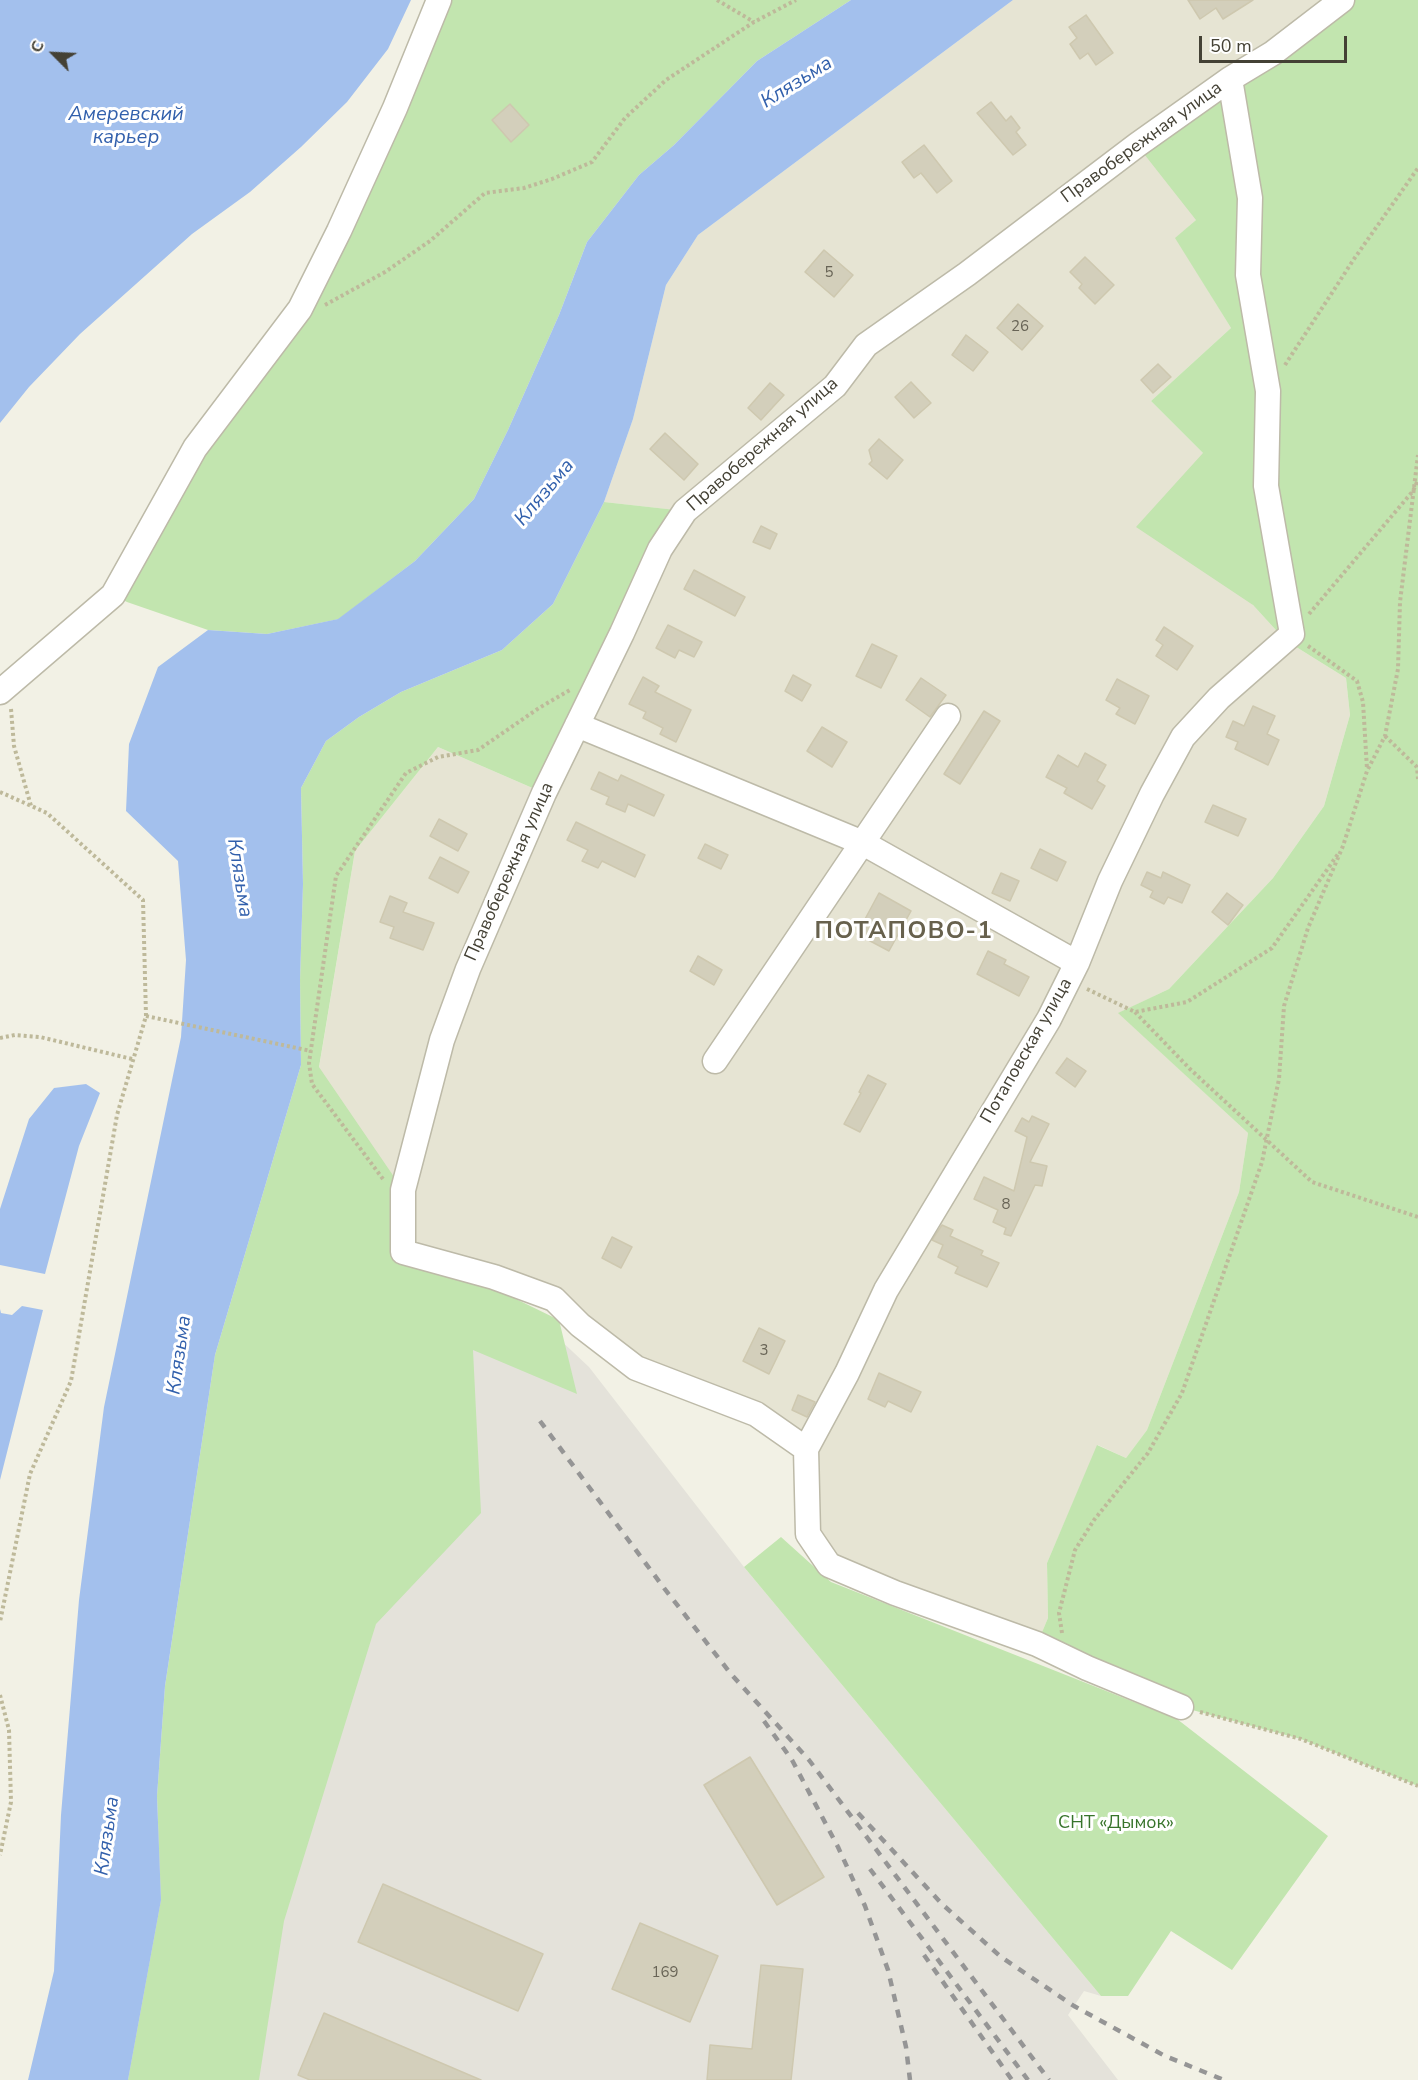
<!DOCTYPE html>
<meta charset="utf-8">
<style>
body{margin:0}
#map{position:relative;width:1418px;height:2080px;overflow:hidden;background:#f2f1e5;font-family:"Nunito Sans",sans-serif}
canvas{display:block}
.north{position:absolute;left:24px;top:24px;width:60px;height:60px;-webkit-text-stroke:4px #fff;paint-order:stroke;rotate:294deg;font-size:16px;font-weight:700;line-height:24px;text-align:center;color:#444135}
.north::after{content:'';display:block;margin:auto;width:21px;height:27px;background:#444135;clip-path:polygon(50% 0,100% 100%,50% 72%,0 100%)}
.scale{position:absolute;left:1199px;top:36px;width:148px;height:27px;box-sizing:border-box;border:3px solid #444135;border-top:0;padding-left:8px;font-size:18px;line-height:21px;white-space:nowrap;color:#444135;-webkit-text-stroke:4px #fff;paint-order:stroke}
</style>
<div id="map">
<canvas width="1418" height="2080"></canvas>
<div class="north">С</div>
<div class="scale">50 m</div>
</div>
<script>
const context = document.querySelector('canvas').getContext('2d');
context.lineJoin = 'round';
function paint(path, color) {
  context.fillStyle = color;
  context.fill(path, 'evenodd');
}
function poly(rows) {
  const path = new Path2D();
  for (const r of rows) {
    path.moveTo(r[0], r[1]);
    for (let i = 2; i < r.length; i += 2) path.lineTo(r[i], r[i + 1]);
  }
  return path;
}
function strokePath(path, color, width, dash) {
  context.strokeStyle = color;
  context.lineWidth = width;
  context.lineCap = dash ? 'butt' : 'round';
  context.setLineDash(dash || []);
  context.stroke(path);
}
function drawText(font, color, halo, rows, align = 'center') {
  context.font = font + ' "Nunito Sans",sans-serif';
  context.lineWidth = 6;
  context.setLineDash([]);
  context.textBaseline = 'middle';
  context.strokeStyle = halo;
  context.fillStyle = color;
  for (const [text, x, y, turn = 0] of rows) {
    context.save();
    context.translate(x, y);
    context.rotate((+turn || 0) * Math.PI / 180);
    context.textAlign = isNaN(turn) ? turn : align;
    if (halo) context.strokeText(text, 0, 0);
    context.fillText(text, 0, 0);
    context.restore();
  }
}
const residential = poly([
 [1013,0,1342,0,1196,220,1176,238,1231,328,1151,401,1203,453,1253,605,1285,640,1346,678,1350,715,1324,806,1273,878,1169,989,1119,1013,1248,1133,1239,1192,1147,1430,1126,1458,1098,1445,1047,1563,1048,1618,1037,1644,829,1565,808,1534,806,1449,636,1368,554,1299,403,1252,319,1068,355,851,438,747,544,793,684,511,604,502,633,419,666,285,698,235]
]);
const industrial = poly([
 [524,1306,589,1367,744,1567,1101,1996,1084,1991,1068,2015,1118,2080,128,2080,215,1355]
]);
const green = poly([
 [439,0,851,0,757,61,674,145,639,175,587,242,559,315,508,430,474,499,415,561,339,619,267,634,208,630,127,602,113,595,300,309],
 [1342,0,1418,0,1418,1786,1301,1739,1181,1707,1037,1644,1048,1618,1047,1563,1097,1445,1126,1458,1147,1430,1239,1192,1248,1133,1118,1013,1169,989,1273,878,1324,806,1350,715,1346,678,1285,640,1253,605,1136,527,1203,453,1151,401,1231,328,1175,238,1196,220,1137,145],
 [604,502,685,511,544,793,438,747,355,851,319,1067,403,1190,392,1258,479,1281,559,1320,577,1394,473,1350,481,1513,376,1624,284,1921,259,2080,128,2080,161,1900,157,1796,165,1686,215,1355,301,1065,300,980,303,884,301,788,326,741,359,717,401,692,502,650,553,604],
 [781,1537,831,1582,1177,1719,1328,1836,1232,1970,1171,1931,1128,1996,1101,1996,744,1567]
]);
const water = poly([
 [0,0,411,0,388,49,347,102,301,147,250,192,192,234,80,334,29,387,0,423],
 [851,0,1013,0,698,235,666,285,633,419,604,502,553,604,502,650,401,692,359,717,326,741,301,788,303,884,300,980,301,1065,215,1355,165,1686,157,1796,161,1900,128,2080,28,2080,54,1971,61,1815,79,1600,104,1407,181,1037,186,960,178,861,126,811,129,744,158,667,208,630,267,634,338,619,415,561,474,499,508,430,559,315,587,242,639,175,674,145,757,61],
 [86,1084,100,1093,79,1146,45,1274,0,1265,0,1209,29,1119,54,1088],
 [22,1306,43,1310,0,1480,0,1309,1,1313,12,1315]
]);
const building = poly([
 [1188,0,1253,0,1223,19,1216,8,1200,19,1188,0],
 [1086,15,1113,53,1096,65,1088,53,1080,59,1070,44,1077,38,1069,27,1086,15],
 [991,102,1006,121,1011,116,1020,128,1016,132,1026,145,1013,155,977,113,991,102],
 [510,104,529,125,511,142,492,120,510,104],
 [924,145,952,181,937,193,921,173,914,178,902,162,924,145],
 [824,250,853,275,834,297,805,272,824,250],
 [1085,257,1114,285,1095,304,1079,288,1082,284,1070,272,1085,257],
 [1018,304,1043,326,1022,350,997,328,1018,304],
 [966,335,988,352,973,371,952,355,966,335],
 [1158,364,1171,377,1153,393,1141,380,1158,364],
 [911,382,931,403,914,418,895,397,911,382],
 [770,383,784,395,761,420,748,408,770,383],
 [665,433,698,464,684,480,650,449,665,433],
 [879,439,903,460,887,479,869,464,872,461,869,450,879,439],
 [761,526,777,534,770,549,753,542,761,526],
 [694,570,745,597,735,616,684,589,694,570],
 [668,625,702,642,694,657,679,650,675,658,656,648,668,625],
 [1164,627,1193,646,1177,670,1156,656,1163,645,1156,640,1164,627],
 [872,644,897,656,881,688,856,676,872,644],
 [793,675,811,685,802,701,785,691,793,675],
 [643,677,659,686,655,692,691,710,676,742,660,734,663,728,643,718,646,712,629,704,643,677],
 [921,678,946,695,930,717,906,700,921,678],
 [1117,679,1149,696,1135,724,1116,714,1120,708,1106,700,1117,679],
 [1253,706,1275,716,1267,734,1279,740,1268,765,1235,749,1238,742,1226,737,1233,721,1244,726,1253,706],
 [984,711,1000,721,960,784,944,774,984,711],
 [822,727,847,742,832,767,807,751,822,727],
 [1085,753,1106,765,1097,781,1105,786,1092,809,1064,793,1067,788,1046,777,1058,755,1078,767,1085,753],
 [599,772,618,781,621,775,664,795,654,816,628,804,625,812,606,804,609,797,591,789,599,772],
 [1213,805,1246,819,1238,836,1205,822,1213,805],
 [439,819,467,834,458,851,430,836,439,819],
 [576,822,645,855,635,877,602,861,598,868,582,861,588,850,567,840,576,822],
 [705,844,728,855,721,869,698,858,705,844],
 [1040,849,1066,862,1057,881,1031,868,1040,849],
 [440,857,469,872,458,893,429,878,440,857],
 [1147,872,1161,878,1163,872,1190,885,1182,903,1168,897,1164,904,1150,897,1153,891,1141,885,1147,872],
 [1001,873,1019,881,1010,901,992,893,1001,873],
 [879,893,911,911,889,951,857,934,879,893],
 [1227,893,1243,905,1228,925,1212,912,1227,893],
 [390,896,407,903,403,912,434,923,423,950,390,938,394,927,380,922,390,896],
 [988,951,1006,960,1004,964,1029,977,1019,996,977,974,988,951],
 [698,956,722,970,714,985,690,971,698,956],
 [1067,1058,1086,1071,1075,1087,1056,1073,1067,1058],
 [868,1075,886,1084,860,1132,844,1124,861,1093,859,1092,868,1075],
 [1032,1116,1049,1124,1030,1162,1047,1166,1042,1186,1035,1185,1011,1236,1004,1234,1006,1228,993,1222,998,1210,974,1199,984,1177,1014,1191,1027,1137,1015,1131,1022,1118,1029,1122,1032,1116],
 [942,1225,953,1230,950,1236,983,1251,981,1255,999,1263,987,1287,955,1273,958,1267,938,1257,943,1245,932,1240,942,1225],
 [612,1237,632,1247,621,1268,602,1258,612,1237],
 [759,1328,785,1341,769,1374,743,1361,759,1328],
 [879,1373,921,1392,911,1412,888,1401,885,1407,868,1399,879,1373],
 [798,1395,815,1402,807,1417,792,1410,798,1395],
 [750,1757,824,1877,777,1905,704,1785,750,1757],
 [383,1884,543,1954,518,2011,358,1942,383,1884],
 [640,1923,718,1956,690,2022,612,1989,640,1923],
 [761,1965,803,1969,791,2080,707,2080,710,2045,752,2049,761,1965],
 [324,2013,481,2080,310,2080,298,2075,324,2013]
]);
const path = poly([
 [717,0,754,22],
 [325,305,385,272,430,241,485,193,524,188,552,179,592,162,625,118,666,80,754,22,796,0],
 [1285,365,1354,259,1418,168],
 [1309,614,1413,491,1418,480],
 [1308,646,1357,681,1363,702,1367,769],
 [11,709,14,746,31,806],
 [1385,736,1417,767,1418,779],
 [0,792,47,813,143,900,146,1016,117,1115,71,1381,30,1474,0,1622],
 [1087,989,1135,1012,1187,1002,1272,948,1338,854],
 [1135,1012,1190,1069,1312,1182,1418,1217],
 [146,1016,311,1051],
 [0,1038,15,1035,40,1037,132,1059],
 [383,1179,312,1084,309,1063,336,876,406,773,438,757,478,750,539,708,570,690],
 [1062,1633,1059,1613,1075,1550,1094,1520,1148,1453,1182,1393,1262,1162,1279,1079,1284,1006,1308,928,1343,846,1367,771,1385,736,1398,669,1400,602,1418,455],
 [0,1695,9,1730,11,1802,0,1855],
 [1200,1712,1301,1739,1418,1786]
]);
const minor = poly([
 [0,692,113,595,195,448,300,309,339,231,395,108,439,0],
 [577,725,863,843,1077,963],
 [715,1061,948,716],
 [806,1449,756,1414,636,1368,580,1325,554,1299,494,1277,403,1252,403,1190,442,1040,468,969,544,793,622,633,660,549,685,511,835,386,866,345,967,274,1137,145,1230,79,1273,53,1342,0],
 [1181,1707,1087,1668,1037,1644,895,1593,829,1565,808,1534,806,1449,847,1373,886,1290,1049,1019,1077,963,1110,881,1152,794,1183,737,1219,698,1292,634,1266,486,1268,391,1248,275,1250,198,1230,79]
]);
const rail = poly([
 [540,1421,664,1588,731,1674,809,1760,1049,2080],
 [764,1721,792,1760,838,1847,865,1906,888,1970,906,2047,910,2080],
 [858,1813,942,1904,1001,1957,1074,2006,1165,2056,1224,2080],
 [870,1869,1028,2080],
 [924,1955,1012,2080]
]);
const numberNames = [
 ["5",829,273],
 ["26",1020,327],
 ["8",1006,1205],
 ["3",764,1351],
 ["169",665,1973]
];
const streetNames = [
 ["Правобережная улица",1142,143,-36],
 ["Правобережная улица",763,445,-41],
 ["Правобережная улица",510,872,-66],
 ["Потаповская улица",1027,1051,-60]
];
const parkNames = [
 ["СНТ «Дымок»",1116,1824]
];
const waterNames = [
 ["Клязьма",797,83,-32],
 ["Амеревский",126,115],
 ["карьер",126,138],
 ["Клязьма",545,493,-50],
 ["Клязьма",239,878,81],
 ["Клязьма",180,1355,-82],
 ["Клязьма",108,1836,-82]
];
const districtNames = [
 ["ПОТАПОВО-1",904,932]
];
paint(residential, '#e6e4d3');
paint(industrial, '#e4e2da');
paint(green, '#c2e5af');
paint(water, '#a3c0ed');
paint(building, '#d3cfbb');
strokePath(building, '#cec8af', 1.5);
strokePath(minor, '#bdbaa8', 27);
strokePath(path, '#beb99a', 4, [3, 3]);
strokePath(minor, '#fff', 24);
strokePath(rail, '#959595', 4.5, [8, 8]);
drawText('15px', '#686456', null, numberNames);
drawText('18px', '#444135', '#fff', streetNames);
drawText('18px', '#37742b', '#fff', parkNames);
drawText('italic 20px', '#3260ac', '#fff', waterNames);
context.letterSpacing = '1.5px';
drawText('bold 24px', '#67614d', '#fff', districtNames);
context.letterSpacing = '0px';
</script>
